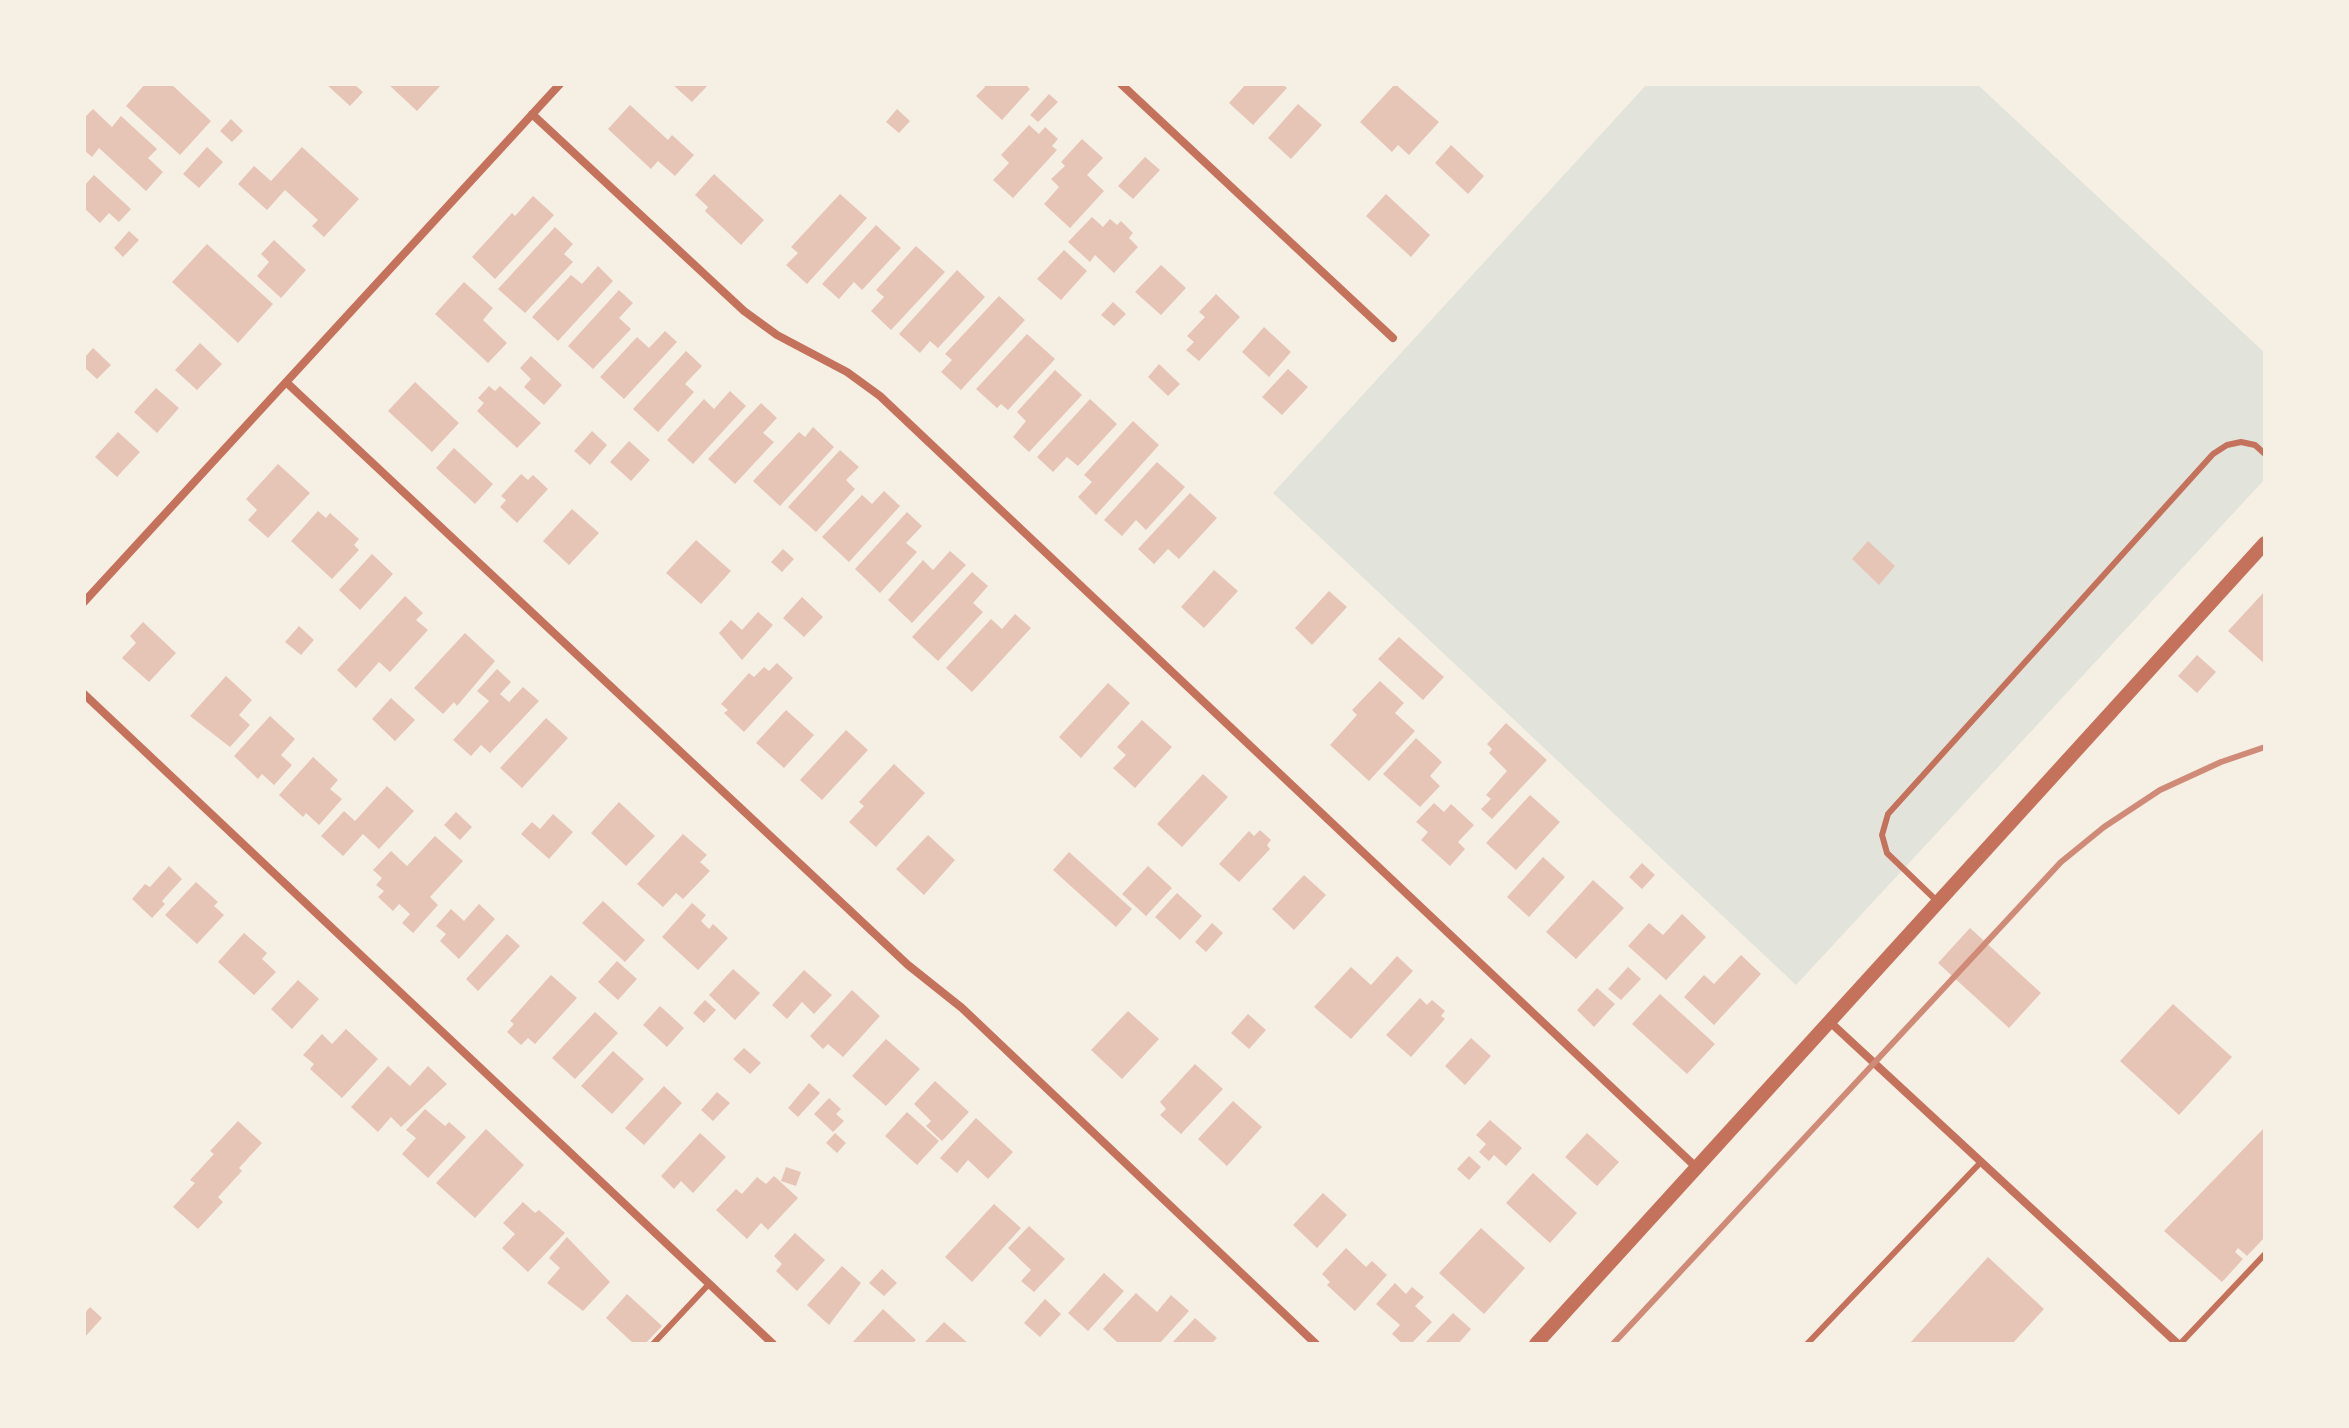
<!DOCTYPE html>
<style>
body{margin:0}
#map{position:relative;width:2349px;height:1428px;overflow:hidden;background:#f6efe4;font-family:"Noto Sans",sans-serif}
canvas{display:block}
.frame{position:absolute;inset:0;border:86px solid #f6efe4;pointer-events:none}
</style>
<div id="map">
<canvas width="2349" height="1428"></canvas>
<div class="frame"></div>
</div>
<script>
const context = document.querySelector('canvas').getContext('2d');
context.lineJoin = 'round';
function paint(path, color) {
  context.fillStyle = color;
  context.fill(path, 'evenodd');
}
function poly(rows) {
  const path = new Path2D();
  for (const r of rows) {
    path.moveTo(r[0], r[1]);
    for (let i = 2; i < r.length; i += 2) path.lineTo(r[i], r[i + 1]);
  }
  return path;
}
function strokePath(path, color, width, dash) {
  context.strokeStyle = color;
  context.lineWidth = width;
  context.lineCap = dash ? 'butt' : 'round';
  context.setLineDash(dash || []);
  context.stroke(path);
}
const green = poly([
 [1647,84,1977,84,2265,353,2265,479,1796,985,1273,493]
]);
const building = poly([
 [145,84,171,84,211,121,180,155,126,106],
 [326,84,354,84,363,92,350,106],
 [388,84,442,84,417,111],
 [672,84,709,84,692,102],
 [983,84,1025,84,1030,89,1002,120,976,96,985,87],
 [1246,84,1282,84,1287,88,1253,125,1229,103],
 [1395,84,1439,122,1409,155,1398,145,1392,152,1360,122],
 [1049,94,1058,102,1038,122,1030,115],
 [1298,104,1322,125,1291,159,1268,138],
 [630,105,668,140,672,135,694,155,675,176,658,161,651,169,608,129],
 [93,109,112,127,121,116,157,149,148,158,163,172,146,191,99,148,92,157,84,150,84,118],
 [897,109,910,121,899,133,886,122],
 [231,119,243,131,232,142,220,131],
 [1029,125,1039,134,1045,127,1058,139,1052,146,1057,150,1013,198,993,180,1009,163,1001,155],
 [1082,139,1103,158,1087,175,1104,191,1070,228,1044,204,1059,187,1051,179,1065,166,1061,162],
 [1451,145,1484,176,1468,194,1435,163],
 [207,147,223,162,199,188,183,174],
 [302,147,359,199,324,237,312,226,318,220,285,190,267,210,238,184,254,166,271,181],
 [1145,157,1160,170,1133,199,1118,186],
 [714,174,764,220,741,245,705,211,708,207,695,195],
 [94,175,131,209,119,222,109,213,100,223,84,208,84,186],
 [840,194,867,218,807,284,786,265,798,253,791,247],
 [1386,194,1430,235,1411,257,1366,216],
 [533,196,554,215,495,279,472,257,512,213,515,216],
 [1092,217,1103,227,1110,219,1117,225,1121,221,1133,233,1129,238,1138,247,1114,273,1095,255,1090,262,1068,242],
 [876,225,901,248,862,290,854,282,839,299,822,284],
 [555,227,573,244,564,254,573,262,525,313,498,289],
 [129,231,139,240,123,257,114,248],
 [274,240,306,270,281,298,257,276,269,262,261,254],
 [207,244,273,304,238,343,172,282],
 [916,246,945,272,891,330,871,311,884,297,876,290],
 [1064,250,1087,271,1061,300,1037,279],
 [1161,265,1186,288,1161,315,1135,292],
 [598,266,613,281,558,341,532,317,571,275,582,284],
 [957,270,985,297,938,348,930,341,920,353,899,334],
 [464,282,493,308,483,320,507,343,488,363,435,314],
 [619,290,633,303,619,318,631,329,593,369,568,346],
 [1216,294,1240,317,1199,361,1186,350,1194,342,1187,336,1205,317,1199,312],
 [999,296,1025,320,961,390,941,372,952,360,945,354],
 [1113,302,1126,314,1114,326,1101,315],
 [1264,327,1291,352,1269,377,1242,352],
 [665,331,677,342,624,399,600,377,637,337,649,348],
 [1027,334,1055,359,1008,410,1001,404,997,408,976,389],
 [200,343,222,364,197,390,175,370],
 [93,348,111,365,97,379,84,367,84,358],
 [686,351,702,366,685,384,694,392,658,432,633,409],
 [531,356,562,385,544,405,524,387,531,379,520,368],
 [1159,364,1180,384,1168,396,1148,377],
 [1288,369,1308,387,1282,415,1262,397],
 [1055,370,1082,395,1029,452,1013,437,1026,421,1017,412],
 [415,382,459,423,432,452,388,411],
 [489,386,495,391,500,386,541,423,517,448,477,411,484,403,478,398],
 [156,388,179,408,157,433,134,412],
 [730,391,746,406,693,464,667,440,704,399,714,409],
 [1090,399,1117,424,1078,466,1067,457,1053,472,1037,457],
 [761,403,777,418,763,433,774,442,735,484,708,459],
 [1133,421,1159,445,1096,515,1078,497,1092,482,1084,475],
 [813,427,834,447,780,506,753,481,799,432,805,437],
 [592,431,607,445,590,465,574,451],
 [118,432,140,452,117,477,95,457],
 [629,441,650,460,631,481,610,462],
 [454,448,493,484,475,504,436,468],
 [840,450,859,467,846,480,855,489,816,532,788,507],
 [1157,462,1185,487,1146,530,1136,520,1122,536,1104,520],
 [278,464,310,493,268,538,248,520,257,510,246,499],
 [521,474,528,480,533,475,548,489,517,523,500,507,506,500,501,496],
 [884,491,900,506,849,562,822,537,862,495,872,504],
 [1190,493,1217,518,1179,559,1168,549,1154,564,1138,549],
 [572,509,599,533,569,565,543,541],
 [318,511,326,518,330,513,359,539,354,545,359,550,332,579,291,541],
 [907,512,922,526,906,543,917,552,880,593,855,569],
 [696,540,731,571,701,604,666,573],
 [1868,541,1895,566,1879,585,1852,559],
 [783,549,794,559,782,572,771,562],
 [950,551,966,565,912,623,888,600,923,560,933,570],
 [372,554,393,574,360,610,339,590],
 [1214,570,1238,591,1204,628,1181,607],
 [972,572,988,586,973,603,983,612,938,661,912,637],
 [1329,591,1347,607,1312,645,1295,628],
 [2265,591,2265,664,2228,631],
 [405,596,423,613,416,620,428,630,390,672,379,662,356,688,337,670],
 [802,597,823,617,804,637,783,618],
 [758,612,773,625,742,660,719,633,731,620,742,630],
 [1015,614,1031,628,972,692,946,668,991,619,1002,629],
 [143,622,176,653,149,682,122,658,136,643,130,636],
 [299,626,314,640,301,655,285,642],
 [465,633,495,661,457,706,454,702,443,714,414,688],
 [1399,637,1444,677,1423,700,1378,659],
 [2197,655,2216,672,2197,693,2178,676],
 [777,663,793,678,744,732,724,713,728,710,721,704,749,673,754,677,764,667,769,671],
 [497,669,511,682,500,694,509,702,523,687,539,701,490,753,481,745,471,756,453,740,489,701,477,691],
 [226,676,252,700,239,715,250,725,230,747,190,716],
 [1380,681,1404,703,1395,713,1415,731,1369,781,1330,745,1357,715,1352,710],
 [1108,683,1130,703,1081,758,1059,737],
 [391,698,415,720,395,741,372,719],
 [786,710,814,735,784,768,756,743],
 [270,716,295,739,281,755,292,765,274,785,262,774,258,779,234,756],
 [546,718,568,738,522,788,500,768],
 [1142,720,1172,747,1135,788,1113,768,1126,755,1117,747],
 [1506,723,1547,760,1492,819,1481,809,1491,799,1486,795,1507,771,1489,753,1492,749,1487,744],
 [846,730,868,750,822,800,800,780],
 [1416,738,1442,762,1430,776,1440,786,1420,807,1383,774],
 [313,757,338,780,330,789,342,799,319,825,306,813,303,817,279,795],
 [894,764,925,793,876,847,849,822,864,806,859,802],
 [1203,774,1228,797,1182,847,1157,824],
 [387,786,414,811,379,849,363,834,343,856,321,836,344,811,355,821],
 [1530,795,1560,822,1516,870,1486,843],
 [619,802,655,836,626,866,591,833],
 [1434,803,1444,812,1451,804,1474,825,1458,842,1465,849,1450,866,1421,840,1428,832,1416,822],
 [456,812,472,827,460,840,444,825],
 [553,814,573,832,549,859,521,834,532,822,540,829],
 [1260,830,1271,840,1267,845,1270,849,1239,882,1219,864,1249,831,1254,836],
 [683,834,707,855,700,862,710,871,683,899,676,893,663,907,637,884],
 [928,835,955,860,924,895,896,869],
 [435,836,463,861,430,897,438,905,413,933,402,923,410,914,399,904,393,911,378,897,384,891,376,885,382,878,373,870,391,851,407,866],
 [1069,852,1132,909,1116,927,1053,870],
 [1543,857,1565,877,1529,917,1507,897],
 [1642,863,1655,875,1642,889,1629,877],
 [169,866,182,879,162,901,165,904,152,918,132,899,145,884,150,887],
 [1148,866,1172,888,1146,916,1122,894],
 [1304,875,1326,895,1294,930,1272,909],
 [1593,880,1624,908,1576,959,1546,932],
 [196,882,218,902,214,906,224,915,197,944,165,915],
 [1177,893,1202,916,1180,940,1155,917],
 [603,901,645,940,625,962,582,923],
 [692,903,706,915,701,921,709,929,713,924,728,938,698,970,662,937],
 [479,904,495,919,459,959,440,941,446,934,436,926,451,909,464,921],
 [1682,914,1706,937,1666,980,1628,946,1649,923,1663,935],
 [1212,923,1223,933,1206,952,1195,942],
 [1970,928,2041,993,2009,1028,1938,963],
 [244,933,267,953,262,959,276,972,254,995,218,962],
 [507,934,520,946,478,991,466,979],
 [1741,955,1761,974,1714,1025,1684,997,1704,975,1714,984],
 [1397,956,1413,971,1351,1039,1314,1007,1351,967,1371,985],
 [617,961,637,979,618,1000,598,982],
 [1628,967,1641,979,1621,1000,1608,989],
 [733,969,760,993,735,1020,709,995],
 [804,970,832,995,814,1014,802,1002,787,1019,772,1005],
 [551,975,577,998,535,1044,528,1038,521,1045,507,1032,514,1024,510,1021],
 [298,980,319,999,292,1029,271,1009],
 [1597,988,1615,1004,1594,1027,1577,1010],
 [852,990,880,1016,843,1057,828,1044,823,1049,810,1036],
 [1660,994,1715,1044,1687,1074,1632,1024],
 [1420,998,1427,1005,1432,1000,1445,1011,1441,1016,1445,1019,1411,1057,1386,1035],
 [705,1000,716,1010,704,1023,693,1013],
 [2173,1004,2232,1057,2179,1115,2120,1061],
 [660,1006,684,1028,667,1047,643,1025],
 [1128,1011,1159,1039,1122,1079,1091,1050],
 [595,1012,618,1033,575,1079,552,1058],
 [1248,1014,1266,1030,1249,1049,1231,1033],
 [346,1029,378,1059,342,1098,310,1069,314,1064,303,1055,322,1034,332,1044],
 [1471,1038,1491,1056,1465,1085,1445,1066],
 [886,1039,920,1069,886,1106,852,1076],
 [744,1048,761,1063,750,1074,733,1059],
 [613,1051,644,1079,612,1114,581,1086],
 [1195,1064,1223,1089,1181,1134,1160,1115,1166,1109,1160,1102],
 [388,1066,410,1086,428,1066,447,1084,401,1127,391,1117,378,1132,351,1107],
 [935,1081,969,1112,942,1141,926,1126,931,1121,914,1104],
 [809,1083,820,1093,798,1117,788,1108],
 [664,1086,682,1103,644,1145,625,1128],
 [717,1092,730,1103,713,1121,701,1110],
 [829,1098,841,1109,836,1114,844,1121,833,1132,814,1114],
 [1233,1101,1262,1127,1227,1166,1198,1139],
 [425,1109,445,1126,449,1122,466,1137,428,1178,402,1154,416,1138,406,1130],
 [907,1112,939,1141,917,1165,885,1136],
 [976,1118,1013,1152,988,1179,968,1160,957,1173,940,1158],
 [1490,1120,1522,1148,1506,1166,1494,1155,1489,1161,1479,1152,1486,1144,1476,1135],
 [238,1121,262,1143,239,1168,242,1171,218,1197,223,1202,198,1229,173,1207,195,1183,190,1180,214,1154,210,1151],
 [2265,1127,2265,1237,2247,1256,2238,1248,2235,1252,2243,1259,2222,1282,2164,1231],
 [486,1129,524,1165,475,1218,436,1183],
 [700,1133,726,1157,693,1193,681,1181,674,1189,661,1176],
 [835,1133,846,1143,837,1153,826,1143],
 [1587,1133,1619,1162,1597,1186,1565,1157],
 [1469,1156,1481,1167,1469,1180,1457,1169],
 [786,1167,801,1172,796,1186,781,1181],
 [1533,1173,1577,1213,1550,1243,1506,1203],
 [774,1176,798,1198,768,1230,761,1223,747,1239,716,1210,736,1189,742,1194,757,1177,766,1184],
 [1323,1193,1347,1215,1317,1248,1293,1225],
 [523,1202,535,1213,539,1210,565,1233,528,1272,502,1248,515,1234,503,1223],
 [994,1204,1021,1228,972,1282,945,1257],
 [1029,1226,1065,1259,1034,1292,1021,1281,1031,1270,1008,1248],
 [1481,1228,1525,1268,1484,1314,1439,1273],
 [795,1233,825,1260,797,1291,776,1271,782,1264,774,1256],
 [567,1237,610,1282,583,1311,547,1283,560,1268,549,1258],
 [1346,1248,1366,1267,1372,1261,1387,1275,1355,1311,1327,1285,1330,1282,1322,1274],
 [1988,1257,2044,1309,2012,1344,1909,1344],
 [842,1266,861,1283,829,1325,807,1305],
 [882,1269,897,1283,884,1296,869,1283],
 [1104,1273,1124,1291,1088,1331,1068,1313],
 [1395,1283,1406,1294,1412,1287,1424,1297,1415,1306,1432,1322,1411,1344,1403,1344,1392,1334,1400,1325,1376,1304],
 [1136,1293,1157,1312,1171,1295,1189,1311,1159,1344,1119,1344,1103,1329],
 [627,1294,662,1326,645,1344,634,1344,606,1318],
 [1045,1299,1061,1314,1040,1337,1024,1323],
 [90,1307,102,1318,84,1338,84,1314],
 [883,1309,916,1340,912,1344,851,1344],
 [1453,1313,1471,1329,1458,1344,1424,1344],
 [1195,1318,1217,1338,1211,1344,1171,1344],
 [944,1322,969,1344,923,1344]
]);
const service = poly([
 [1939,903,1887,853,1882,835,1888,814,2213,454,2227,445,2241,442,2255,445,2265,454],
 [653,1344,709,1284],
 [1807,1344,1981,1162],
 [2180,1344,2265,1254]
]);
const minor = poly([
 [1121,84,1393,338],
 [532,114,744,311,777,335,847,372,880,396,1697,1168],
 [286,382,908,965,962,1008,1316,1344],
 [84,602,560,84],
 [84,694,773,1344],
 [1831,1023,2178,1344]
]);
const tertiary = poly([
 [1536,1344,2265,543]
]);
const rail = poly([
 [1613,1344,2061,862,2104,827,2160,790,2221,762,2265,747]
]);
paint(green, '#e2e4dc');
paint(building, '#e6c5b7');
strokePath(service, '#c5725c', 6);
strokePath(minor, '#c5725c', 8);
strokePath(tertiary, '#c5725c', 14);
strokePath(rail, '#cf8b77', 6);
</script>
